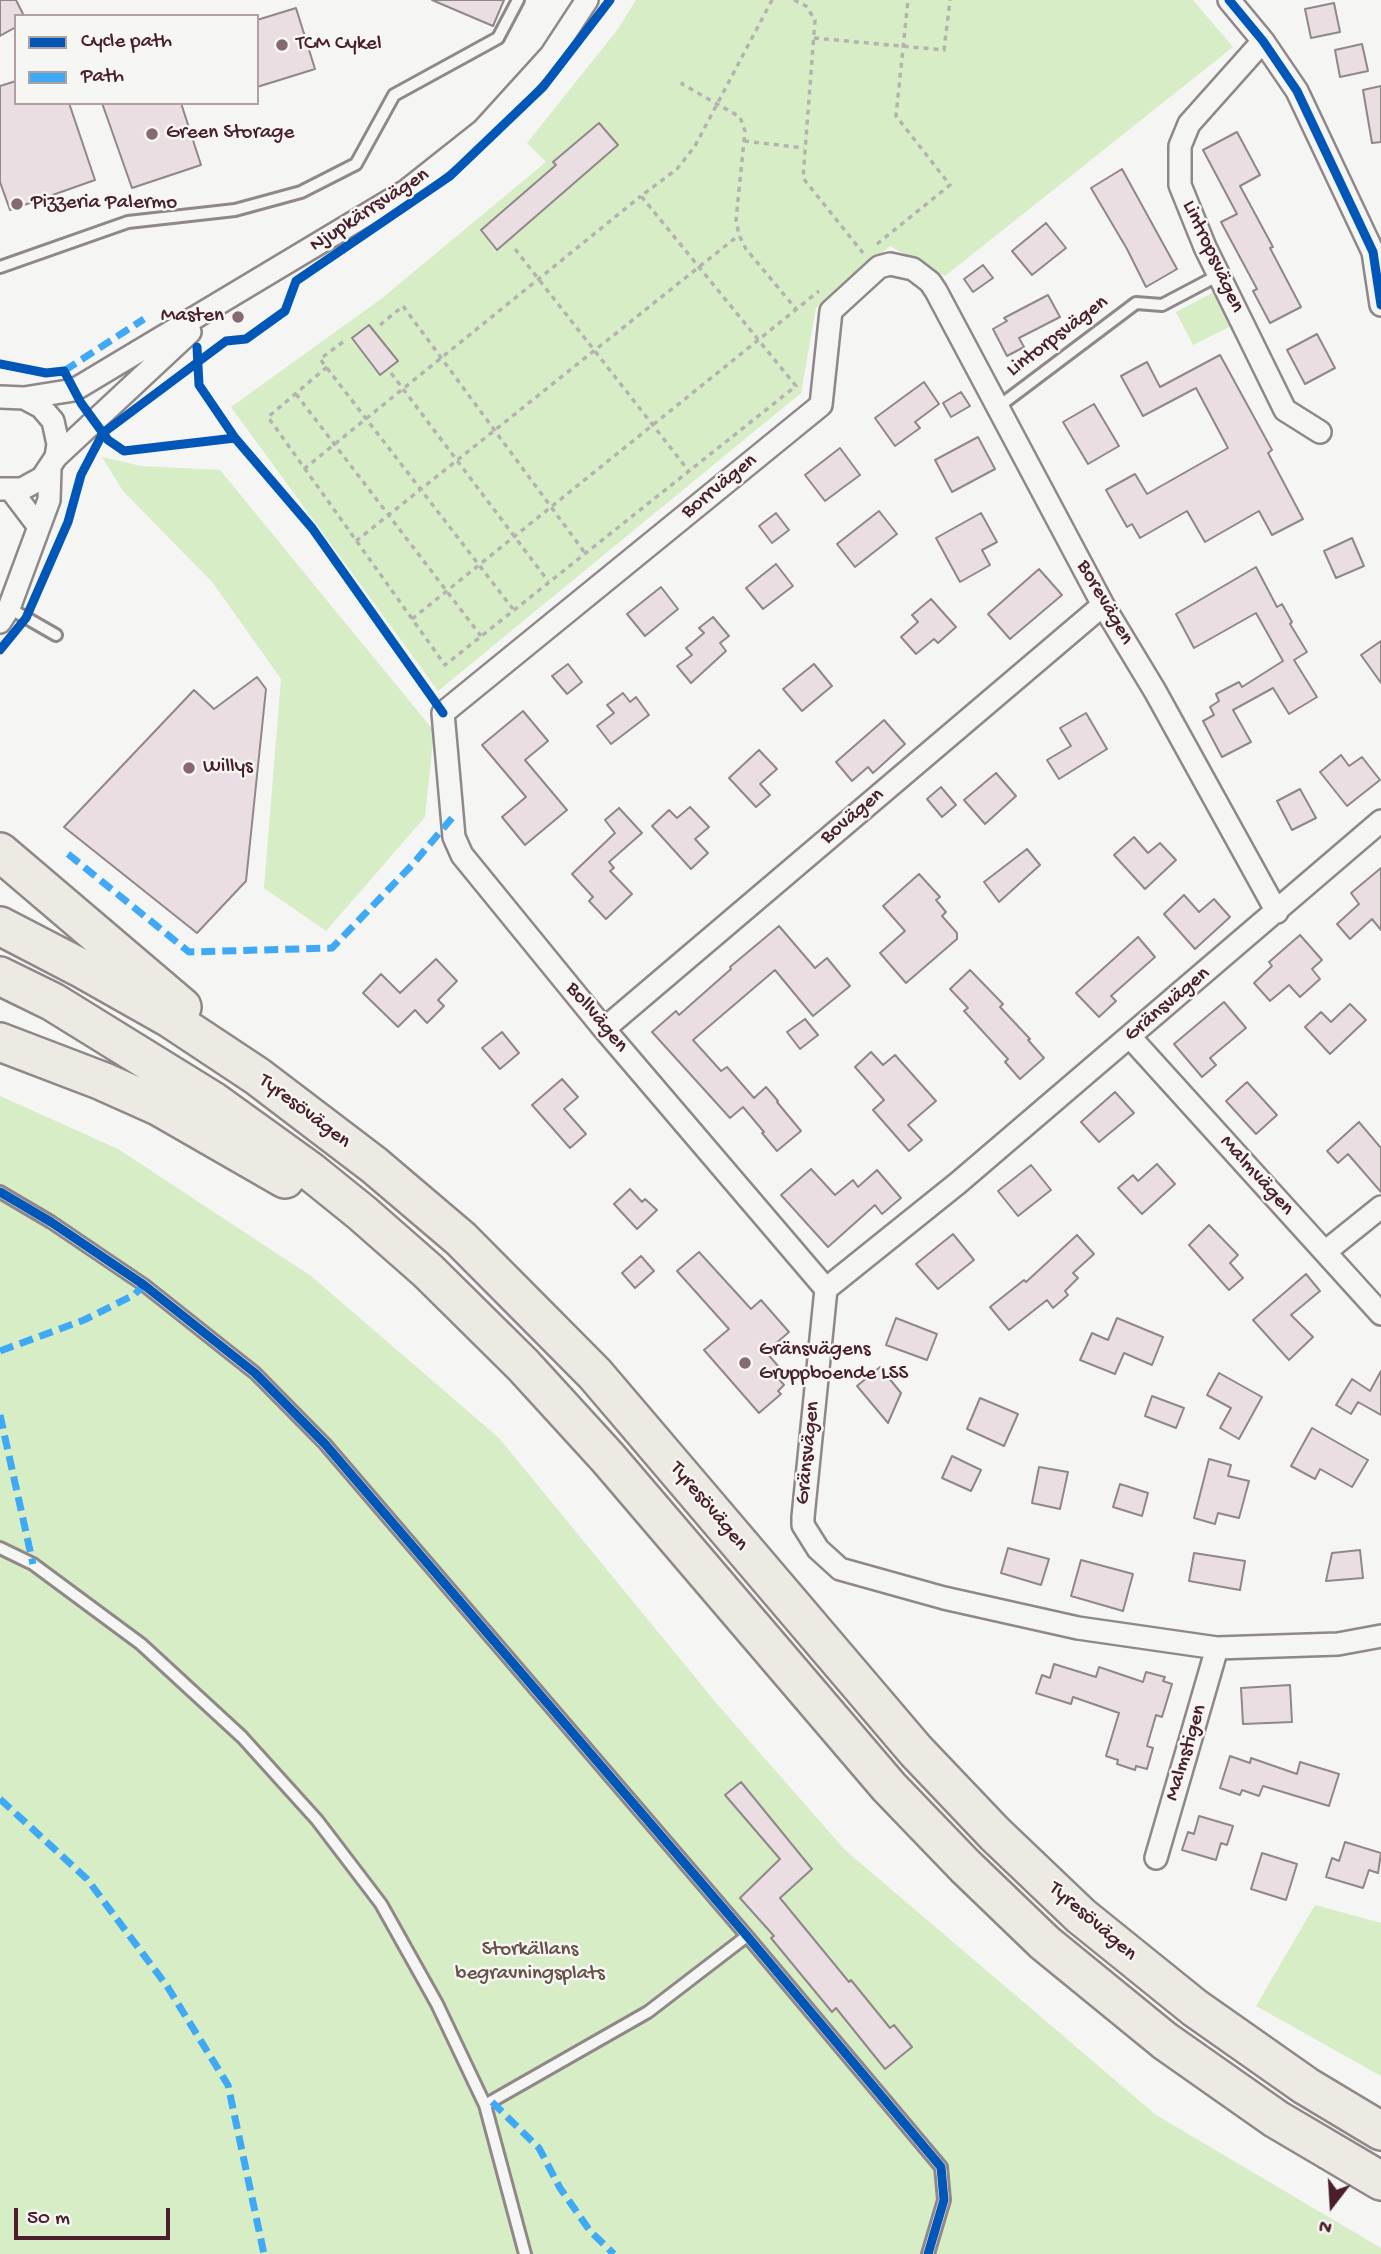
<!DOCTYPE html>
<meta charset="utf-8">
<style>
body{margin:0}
#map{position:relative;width:1381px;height:2254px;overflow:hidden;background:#f5f5f3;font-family:"Gochi Hand",sans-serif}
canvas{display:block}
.legend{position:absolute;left:14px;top:14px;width:245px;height:91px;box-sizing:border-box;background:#f6f6f2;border:2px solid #b1a0a2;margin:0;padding:9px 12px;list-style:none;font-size:21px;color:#4a1f2b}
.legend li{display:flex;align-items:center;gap:14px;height:35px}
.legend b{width:35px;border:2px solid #b1a0a2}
.north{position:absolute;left:1297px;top:2170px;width:70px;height:70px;-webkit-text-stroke:5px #f6f6f2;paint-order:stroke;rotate:197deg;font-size:19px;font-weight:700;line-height:28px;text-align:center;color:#4a1f2b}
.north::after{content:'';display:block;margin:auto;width:24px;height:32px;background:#4a1f2b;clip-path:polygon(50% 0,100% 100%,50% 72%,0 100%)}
.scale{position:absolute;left:14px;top:2208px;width:156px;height:32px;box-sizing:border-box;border:4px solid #4a1f2b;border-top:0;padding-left:9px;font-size:21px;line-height:24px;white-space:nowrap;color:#4a1f2b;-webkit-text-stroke:5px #f6f6f2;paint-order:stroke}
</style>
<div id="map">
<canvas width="1381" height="2254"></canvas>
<ul class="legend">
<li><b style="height:9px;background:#0057b8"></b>Cycle path</li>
<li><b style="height:9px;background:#3fa9f5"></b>Path</li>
</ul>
<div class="north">N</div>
<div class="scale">50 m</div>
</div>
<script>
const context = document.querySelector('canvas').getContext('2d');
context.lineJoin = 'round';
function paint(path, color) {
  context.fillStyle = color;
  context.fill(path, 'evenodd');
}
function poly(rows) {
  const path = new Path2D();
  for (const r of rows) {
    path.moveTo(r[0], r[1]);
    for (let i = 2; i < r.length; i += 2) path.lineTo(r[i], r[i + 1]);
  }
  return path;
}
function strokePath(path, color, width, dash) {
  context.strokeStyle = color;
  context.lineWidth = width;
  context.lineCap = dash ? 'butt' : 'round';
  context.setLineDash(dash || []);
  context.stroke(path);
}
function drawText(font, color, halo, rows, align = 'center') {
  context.font = font + ' "Gochi Hand",sans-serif';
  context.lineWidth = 5;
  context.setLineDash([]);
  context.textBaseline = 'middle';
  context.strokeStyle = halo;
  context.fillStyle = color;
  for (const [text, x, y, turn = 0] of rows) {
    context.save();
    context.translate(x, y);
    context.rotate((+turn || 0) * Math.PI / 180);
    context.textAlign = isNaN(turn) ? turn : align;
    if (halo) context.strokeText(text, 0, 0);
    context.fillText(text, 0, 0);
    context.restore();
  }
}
const green = poly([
 [636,0,1193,0,1233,47,945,276,890,246,816,308,801,393,438,691,231,407,381,299,546,162,527,143,618,29],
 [1214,292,1231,326,1193,345,1176,312],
 [102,457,141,466,220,470,434,731,425,817,326,931,264,888,281,679,213,583,123,491],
 [0,1096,118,1149,311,1276,499,1438,717,1704,845,1850,1156,2115,1381,2248,1381,2254,0,2254],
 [1315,1905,1381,1923,1381,2076,1256,2006]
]);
const building = poly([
 [0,0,16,0,24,16,16,16,16,27,0,36,0,0],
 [432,0,504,0,493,26,432,0],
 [1334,3,1340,32,1311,38,1305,9,1334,3],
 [296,8,315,69,257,87,257,20,296,8],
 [1362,44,1368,71,1340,77,1335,50,1362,44],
 [16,81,16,103,69,103,95,180,10,210,0,182,0,86,16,81],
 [1381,86,1381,142,1372,143,1363,90,1381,86],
 [102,103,181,103,201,165,132,188,102,103],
 [599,123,618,145,497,250,481,230,556,165,553,162,599,123],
 [1237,132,1260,175,1240,186,1273,247,1270,248,1301,307,1270,323,1253,291,1257,289,1221,222,1237,214,1203,150,1237,132],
 [1122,169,1177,269,1146,287,1127,249,1091,188,1122,169],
 [1046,223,1066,248,1032,275,1012,251,1046,223],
 [983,265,993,278,973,292,964,279,983,265],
 [1048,295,1060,317,1019,338,1024,347,1007,356,993,329,1007,321,1004,318,1048,295],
 [369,325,398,361,380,375,352,338,369,325],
 [1317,334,1335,368,1305,384,1287,350,1317,334],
 [1220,355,1272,450,1268,453,1303,519,1272,535,1259,511,1205,542,1187,511,1140,538,1132,524,1127,527,1106,490,1135,474,1147,494,1228,448,1196,388,1143,416,1121,376,1147,362,1160,387,1220,355],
 [924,382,939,404,915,422,920,428,895,446,875,418,924,382],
 [961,392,970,406,951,417,943,403,961,392],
 [1094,404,1119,446,1088,464,1063,422,1094,404],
 [978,437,995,469,952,492,935,460,978,437],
 [840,448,860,475,825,501,805,475,840,448],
 [879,511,897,534,855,567,837,544,879,511],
 [776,513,789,530,772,543,759,526,776,513],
 [981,513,997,542,982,550,990,565,960,582,936,538,981,513],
 [1352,538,1364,566,1336,578,1324,551,1352,538],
 [776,564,793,586,763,609,746,588,776,564],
 [1256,567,1277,607,1282,604,1292,622,1290,624,1307,652,1294,660,1317,697,1289,714,1273,688,1233,710,1251,742,1222,757,1203,721,1214,715,1210,707,1219,701,1216,694,1239,682,1242,687,1283,661,1256,613,1194,648,1176,614,1256,567],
 [1039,569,1062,595,1010,639,988,614,1039,569],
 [661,587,678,609,645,636,627,614,661,587],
 [931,599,956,627,938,643,934,639,916,654,901,637,918,622,912,615,931,599],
 [713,617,729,636,720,643,726,651,691,683,677,666,692,655,686,648,704,633,699,628,713,617],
 [1381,641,1381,683,1361,655,1381,641],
 [568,664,582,682,567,694,552,676,568,664],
 [814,664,832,686,802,711,783,689,814,664],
 [257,677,266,689,246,881,197,933,64,827,194,690,214,709,257,677],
 [623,693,630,702,636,697,649,715,611,744,597,726,614,713,607,705,623,693],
 [523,711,548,741,525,760,567,810,525,845,502,817,526,797,482,745,523,711],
 [1086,713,1107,749,1059,779,1047,760,1071,746,1060,728,1086,713],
 [884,720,905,744,873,773,868,767,852,781,836,762,884,720],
 [759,750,777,769,760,784,770,795,756,807,729,778,759,750],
 [1341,755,1349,766,1362,757,1380,780,1347,806,1320,772,1341,755],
 [996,773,1016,796,985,824,964,800,996,773],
 [941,787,956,805,942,817,927,799,941,787],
 [1300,789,1316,818,1292,830,1277,801,1300,789],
 [690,807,709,827,695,839,708,853,691,869,652,826,669,810,677,818,690,807],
 [619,808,642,833,609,862,614,868,610,871,632,894,606,919,589,901,593,897,572,874,615,833,605,820,619,808],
 [1134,837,1148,853,1160,843,1176,860,1145,889,1114,855,1134,837],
 [1027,849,1040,865,999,902,984,882,1027,849],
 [1381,868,1381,930,1372,919,1350,939,1337,924,1359,904,1351,893,1381,868],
 [919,874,940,897,936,900,946,912,942,916,957,933,957,939,906,983,880,953,905,931,883,906,919,874],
 [1184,895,1199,912,1214,899,1230,917,1195,949,1164,914,1184,895],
 [779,926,815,968,827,958,850,986,813,1016,775,970,693,1040,721,1071,727,1067,754,1098,766,1087,778,1101,777,1102,801,1131,777,1151,762,1133,764,1132,743,1107,730,1118,652,1032,676,1011,679,1015,731,969,730,967,779,926],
 [1300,935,1322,960,1312,969,1320,979,1300,997,1289,985,1270,1001,1254,983,1272,966,1269,962,1300,935],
 [1138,937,1155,957,1111,996,1116,1001,1099,1017,1076,993,1138,937],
 [436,959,457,981,438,1000,444,1006,427,1023,415,1010,398,1027,363,993,381,974,400,993,436,959],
 [970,970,1003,1004,1000,1007,1030,1039,1028,1040,1044,1058,1020,1079,1005,1062,1008,1059,964,1011,968,1008,950,989,970,970],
 [1224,1002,1246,1028,1210,1058,1216,1065,1202,1077,1174,1044,1224,1002],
 [1350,1004,1366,1020,1330,1054,1305,1027,1321,1012,1331,1022,1350,1004],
 [805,1019,818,1035,800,1049,787,1032,805,1019],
 [502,1032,519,1053,500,1069,482,1048,502,1032],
 [871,1052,883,1065,895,1055,936,1101,908,1125,922,1140,909,1151,873,1110,884,1100,855,1067,871,1052],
 [562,1079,578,1097,564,1109,586,1134,570,1148,532,1105,562,1079],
 [1247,1082,1277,1115,1256,1134,1226,1101,1247,1082],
 [1115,1092,1134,1113,1099,1142,1081,1122,1115,1092],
 [1359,1122,1381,1148,1381,1192,1348,1154,1338,1163,1327,1151,1359,1122],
 [1157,1164,1175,1184,1142,1214,1118,1188,1133,1175,1138,1181,1157,1164],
 [1031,1165,1051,1190,1018,1216,998,1191,1031,1165],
 [811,1169,835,1195,853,1180,858,1187,877,1170,901,1198,882,1214,875,1205,828,1247,781,1195,811,1169],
 [630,1189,642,1202,645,1199,657,1210,637,1229,614,1204,630,1189],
 [1209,1225,1238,1255,1230,1263,1243,1278,1229,1290,1189,1245,1209,1225],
 [953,1234,974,1260,938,1289,916,1264,953,1234],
 [1077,1235,1094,1254,1073,1273,1078,1278,1065,1291,1068,1295,1053,1308,1047,1300,1009,1330,990,1307,1024,1280,1026,1282,1077,1235],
 [699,1252,751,1309,761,1300,789,1332,766,1352,784,1373,778,1378,784,1385,778,1391,781,1394,759,1413,704,1350,729,1329,677,1271,699,1252],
 [641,1256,654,1271,635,1288,622,1273,641,1256],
 [1306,1274,1320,1291,1291,1315,1313,1337,1289,1360,1253,1320,1306,1274],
 [896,1318,937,1334,927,1360,886,1345,896,1318],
 [1117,1318,1163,1337,1152,1365,1124,1353,1115,1374,1080,1360,1092,1333,1108,1340,1117,1318],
 [880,1367,901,1393,888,1423,857,1386,880,1367],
 [1381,1371,1381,1415,1358,1402,1351,1414,1336,1405,1352,1379,1370,1391,1381,1371],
 [1219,1373,1262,1397,1239,1439,1220,1428,1231,1408,1207,1395,1219,1373],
 [1152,1396,1184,1408,1176,1428,1145,1416,1152,1396],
 [980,1398,1018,1414,1004,1446,967,1429,980,1398],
 [1312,1428,1368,1460,1352,1487,1320,1469,1315,1479,1291,1466,1312,1428],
 [952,1456,981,1470,971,1491,942,1478,952,1456],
 [1209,1459,1231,1465,1228,1476,1249,1481,1239,1518,1218,1513,1215,1524,1194,1518,1209,1459],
 [1039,1467,1068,1472,1060,1509,1032,1503,1039,1467],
 [1120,1484,1148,1493,1142,1516,1113,1507,1120,1484],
 [1008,1548,1049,1559,1041,1585,1001,1573,1008,1548],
 [1360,1550,1363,1578,1326,1581,1332,1553,1360,1550],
 [1194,1553,1245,1561,1240,1590,1189,1581,1194,1553],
 [1081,1560,1133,1574,1123,1611,1071,1596,1081,1560],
 [1054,1664,1096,1677,1099,1667,1143,1682,1146,1672,1165,1677,1163,1681,1172,1684,1162,1717,1156,1715,1147,1746,1153,1748,1147,1769,1136,1766,1135,1770,1117,1764,1118,1760,1106,1756,1119,1713,1073,1697,1071,1704,1036,1693,1042,1675,1050,1678,1054,1664],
 [1290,1685,1292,1722,1243,1724,1241,1688,1290,1685],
 [1230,1756,1250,1763,1251,1758,1297,1774,1300,1762,1339,1774,1329,1806,1263,1786,1259,1796,1242,1790,1240,1795,1220,1788,1230,1756],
 [741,1782,812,1869,780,1898,849,1982,851,1980,890,2028,894,2025,912,2047,885,2069,836,2008,832,2012,771,1938,774,1936,740,1898,780,1859,725,1795,741,1782],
 [1199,1816,1233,1826,1227,1845,1221,1843,1216,1860,1182,1850,1188,1832,1194,1834,1199,1816],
 [1345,1842,1381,1853,1378,1873,1369,1870,1363,1888,1326,1877,1332,1858,1339,1861,1345,1842],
 [1262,1853,1297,1864,1286,1900,1251,1889,1262,1853]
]);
const path = poly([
 [794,0,806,6,815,20,803,178,863,253],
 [814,38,944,50,950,0],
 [683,82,682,84,740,117,745,131,736,220,739,235,746,249,796,309],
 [744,141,804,148],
 [877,244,950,185,896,116,908,0],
 [515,249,688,470],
 [380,325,403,306,585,553],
 [343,342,320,359,513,609],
 [327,367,268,417,445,665,796,386,641,196,677,169,695,146,772,0],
 [391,373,548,581],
 [296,394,481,636],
 [304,469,641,196],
 [356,541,739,235],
 [412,619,819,291]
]);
const lane = poly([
 [0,267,128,222,235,210,301,192,356,164,394,95,498,38,518,0],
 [998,407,1136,303,1162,305,1219,275],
 [9,608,56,635],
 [0,1192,51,1222,144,1285,255,1373,325,1444,747,1936,941,2167,944,2200,928,2254],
 [0,1548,33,1564,141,1644,242,1737,317,1820,381,1904,437,2004,485,2105,525,2254],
 [485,2105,648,2012,747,1936]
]);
const street = poly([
 [1229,0,1263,41,1297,91,1373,252,1381,305],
 [1263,41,1189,124,1180,146,1180,185,1205,247,1285,410,1320,432],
 [0,397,24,398,41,407,53,421,58,444,56,457,42,478,22,489,0,489],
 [24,398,74,390,406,191,483,130,551,55,587,0],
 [56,457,190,332],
 [11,490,39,527],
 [0,622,9,608,49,500,50,469],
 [1381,821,958,1183,826,1289,803,1517,803,1525,818,1549,840,1569,944,1598,1078,1628,1217,1648,1338,1644,1381,1636],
 [604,1029,1103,605],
 [1130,1037,1381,1314],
 [1325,1252,1381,1207],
 [826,1289,604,1029,462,855,454,837,443,713,821,405,831,311,879,267,890,264,913,269,930,282,936,291,1103,605,1155,691,1277,912],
 [1156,1858,1217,1648]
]);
const highway = poly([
 [0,852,182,1007],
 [0,926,79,967,171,1019,257,1076,374,1165,461,1239,595,1374,916,1751,995,1834,1081,1916,1195,2008,1306,2086,1381,2131],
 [0,976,53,1002,213,1101,310,1171,362,1213,428,1271,523,1365,608,1458,889,1787,965,1866,1045,1943,1165,2041,1276,2119,1381,2181],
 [0,1042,102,1081,158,1106,285,1179]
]);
const quiet = poly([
 [64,371,144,319],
 [68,854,189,952,332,948,413,864,452,818],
 [0,1351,84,1320,134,1295,144,1285],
 [0,1415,33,1564],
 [0,1799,87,1879,167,1986,228,2085,264,2254],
 [492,2102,539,2148,560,2188,590,2231,614,2254]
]);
const cycleway = poly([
 [1229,0,1263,41,1297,91,1373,252,1381,305],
 [197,347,199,385,235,438],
 [0,364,46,373,64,371,81,403,108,440,124,451,235,438,312,528,443,713],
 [0,650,26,618,68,522,81,475,103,433,226,341,246,339,285,311,296,281,450,176,543,87,610,0],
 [0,1192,51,1222,144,1285,255,1373,325,1444,747,1936,941,2167,944,2200,928,2254]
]);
const markers = [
 [282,45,7,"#866a71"],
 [152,134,7,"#866a71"],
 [17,204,7,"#866a71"],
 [238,317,7,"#866a71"],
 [189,768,7,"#866a71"],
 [745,1363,7,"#866a71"]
];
const poiNames = [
 ["TCM Cykel",296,45],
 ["Green Storage",166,134],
 ["Pizzeria Palermo",31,204],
 ["Masten",224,317,"right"],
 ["Willys",203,768],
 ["Gränsvägens",759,1351],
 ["Gruppboende LSS",759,1375]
];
const streetNames = [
 ["Njupkärrsvägen",370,211,-33],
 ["Lintropsvägen",1212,257,65],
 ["Lintorpsvägen",1058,337,-37],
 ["Borrvägen",720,487,-39],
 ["Borevägen",1104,603,60],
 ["Bovägen",853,817,-40],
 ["Gränsvägen",1168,1005,-40],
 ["Bollvägen",596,1018,50],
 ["Tyresövägen",304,1112,37],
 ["Malmvägen",1256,1176,48],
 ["Gränsvägen",809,1453,-84],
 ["Tyresövägen",708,1507,50],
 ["Malmstigen",1187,1753,-73],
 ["Tyresövägen",1092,1922,41]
];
const parkNames = [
 ["Storkällans",530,1951],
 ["begravningsplats",530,1975]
];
paint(green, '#d6edc6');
paint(building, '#eadee3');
strokePath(building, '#8f8788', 2);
strokePath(lane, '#8f8788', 16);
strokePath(street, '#8f8788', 26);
strokePath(highway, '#8f8788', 42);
strokePath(path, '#b6b2b2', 3.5, [5, 5]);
strokePath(lane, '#f5f5f3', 10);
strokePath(street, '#f5f5f3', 21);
strokePath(highway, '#edeae4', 37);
strokePath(quiet, '#3fa9f5', 7, [14, 7]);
strokePath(cycleway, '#0057b8', 9);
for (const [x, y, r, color] of markers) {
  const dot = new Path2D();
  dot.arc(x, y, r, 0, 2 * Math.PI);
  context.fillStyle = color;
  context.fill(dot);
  strokePath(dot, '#f6f6f2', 2.5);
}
drawText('21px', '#4a1f2b', '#f6f6f2', poiNames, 'left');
drawText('21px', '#4a1f2b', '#f6f6f2', streetNames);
drawText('21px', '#675149', '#f6f6f2', parkNames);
</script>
